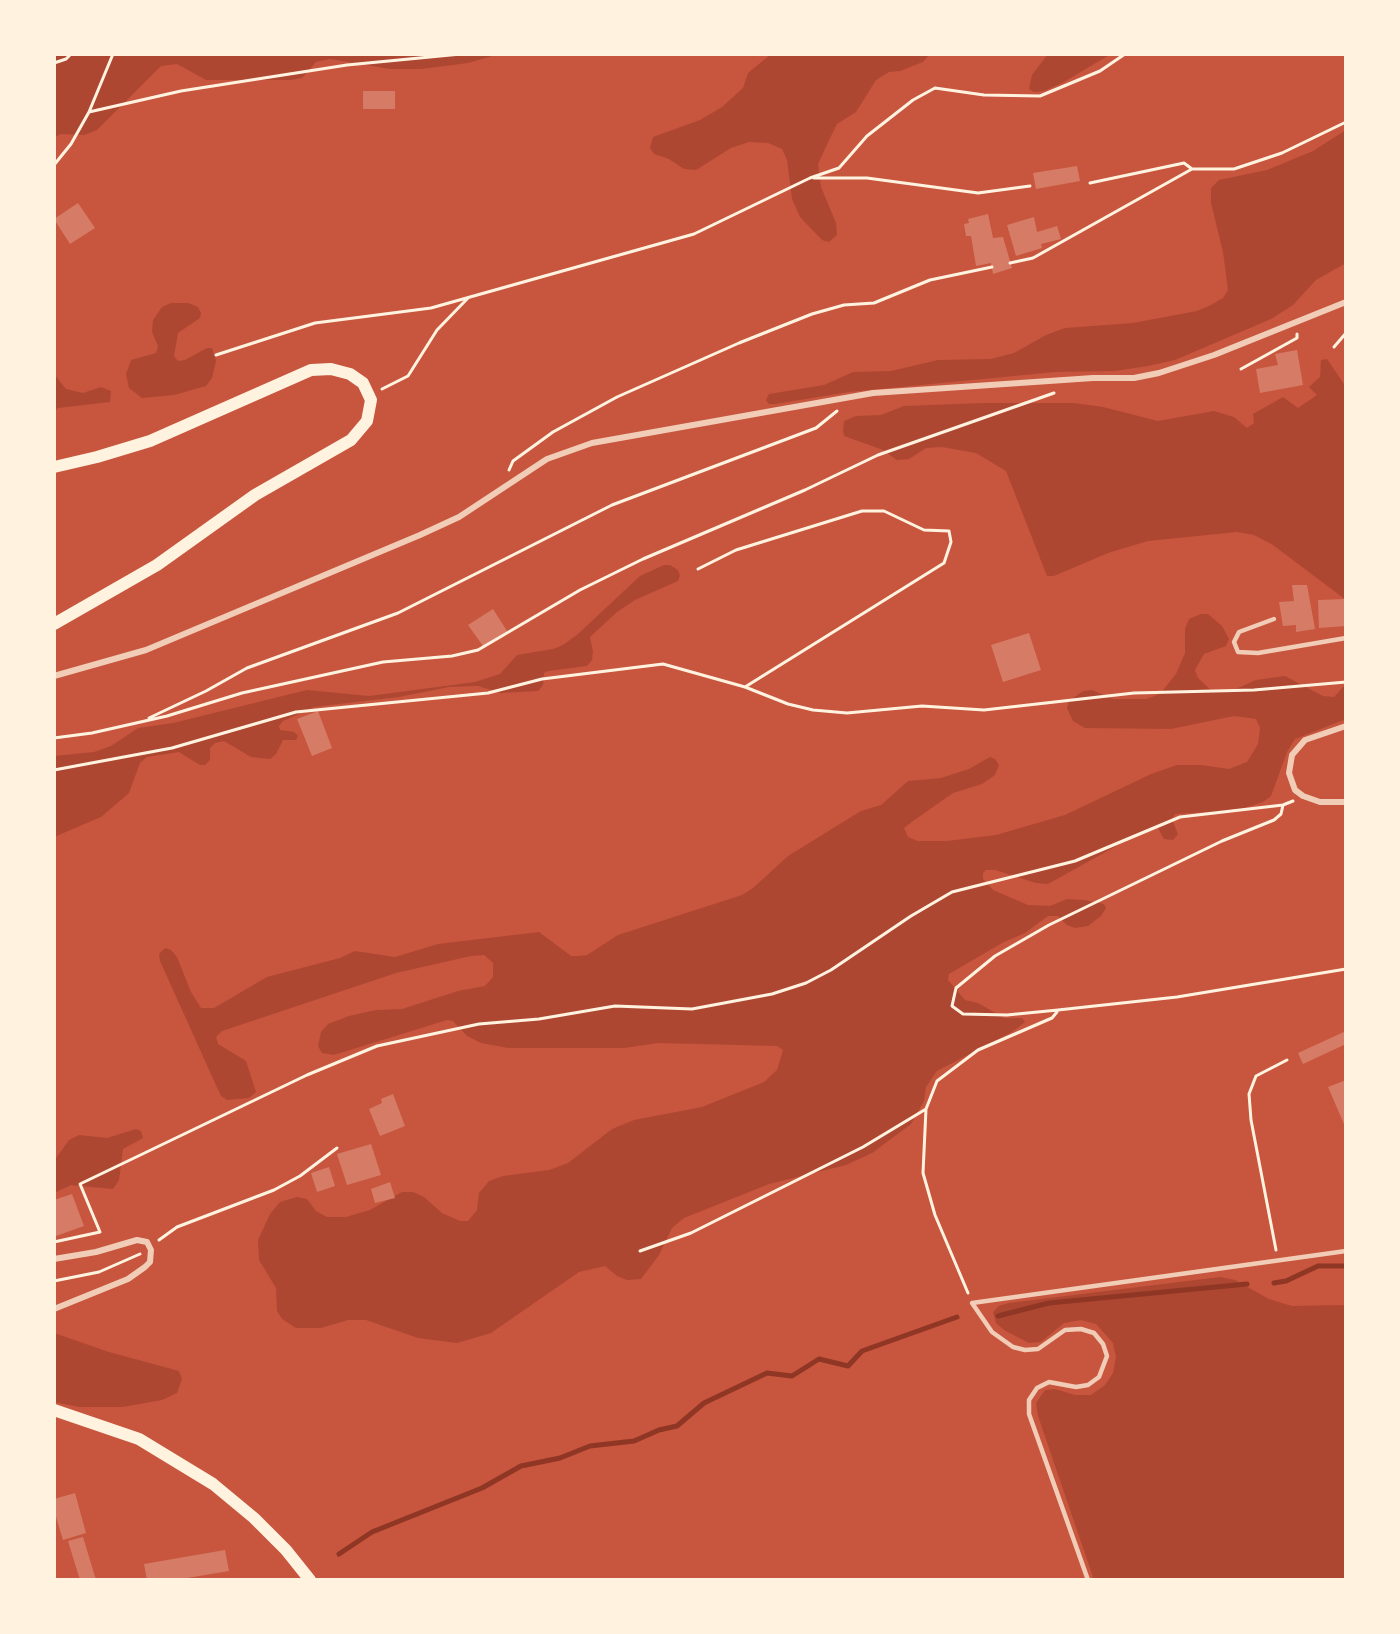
<!DOCTYPE html>
<style>
body{margin:0}
#map{position:relative;width:1400px;height:1634px;overflow:hidden;background:#c8553d;font-family:Overpass,sans-serif}
canvas{display:block}
.frame{position:absolute;inset:0;border:56px solid #fff3e0;pointer-events:none}
</style>
<div id="map">
<canvas width="1400" height="1634"></canvas>
<div class="frame"></div>
</div>
<script>
const context = document.querySelector('canvas').getContext('2d');
context.lineJoin = 'round';
function paint(path, color) {
  context.fillStyle = color;
  context.fill(path, 'evenodd');
}
function poly(rows) {
  const path = new Path2D();
  for (const r of rows) {
    path.moveTo(r[0], r[1]);
    for (let i = 2; i < r.length; i += 2) path.lineTo(r[i], r[i + 1]);
  }
  return path;
}
function strokePath(path, color, width, dash) {
  context.strokeStyle = color;
  context.lineWidth = width;
  context.lineCap = dash ? 'butt' : 'round';
  context.setLineDash(dash || []);
  context.stroke(path);
}
const green = poly([
 [54,54,499,54,468,63,421,69,390,69,330,59,316,62,302,78,291,80,206,80,177,64,161,66,97,130,84,135,61,134,54,137],
 [771,54,930,54,923,62,900,71,889,72,876,80,856,112,837,124,832,134,818,164,821,187,836,223,837,235,829,242,822,240,800,217,792,199,787,160,782,149,768,143,749,142,731,148,696,170,684,169,669,159,654,154,650,148,653,137,700,120,722,107,743,88,748,73],
 [1048,54,1111,54,1064,82,1044,91,1034,92,1029,89,1032,75],
 [1346,130,1346,263,1316,280,1293,305,1271,319,1175,360,1148,366,1115,371,1055,372,849,392,775,404,769,404,766,400,769,394,824,385,853,372,891,371,938,360,991,359,1014,353,1046,335,1065,328,1133,323,1197,311,1211,305,1223,298,1228,290,1223,252,1211,203,1211,188,1219,180,1267,170,1313,151],
 [171,303,188,303,198,307,201,313,200,318,178,333,174,356,178,361,185,360,207,348,212,348,216,361,212,378,206,386,174,395,142,398,129,388,126,374,131,360,156,353,158,346,152,332,153,320,162,307],
 [1327,359,1346,387,1346,600,1273,545,1254,535,1237,532,1148,541,1108,553,1054,576,1047,576,1006,471,976,453,942,447,926,448,909,459,897,460,883,450,844,436,843,430,844,421,856,416,881,415,904,406,984,403,1074,403,1103,407,1158,421,1214,411,1234,417,1247,428,1254,423,1253,414,1283,397,1298,408,1317,395,1309,387,1320,377,1321,360],
 [54,374,66,389,83,393,101,387,111,391,110,402,58,408,54,411],
 [664,565,670,565,678,570,680,576,678,581,635,600,617,612,590,637,593,652,592,660,587,666,548,671,544,673,543,685,538,691,501,693,478,686,449,687,399,697,314,707,283,721,279,726,280,730,294,732,298,736,296,740,283,740,276,754,270,759,251,757,224,741,215,743,210,748,210,760,205,765,200,765,179,752,147,757,140,763,129,793,101,817,54,837,54,756,94,752,111,746,138,728,173,723,307,690,369,696,475,682,500,674,517,655,553,649,563,645,578,634,640,576],
 [1201,614,1208,614,1222,626,1229,639,1226,646,1204,654,1195,670,1198,678,1212,691,1231,691,1256,680,1285,676,1323,696,1334,697,1346,684,1346,719,1295,739,1287,752,1271,796,1263,802,1238,810,1175,814,1172,819,1178,834,1173,840,1164,839,1158,828,1147,829,1048,884,1036,883,995,870,986,870,983,873,983,879,993,890,1028,905,1050,906,1067,899,1084,900,1104,904,1106,908,1101,916,1088,926,1075,928,1067,925,1058,916,1048,916,1025,933,1002,943,949,974,948,980,965,1000,978,1003,1004,1018,1022,1018,1025,1022,1012,1032,937,1071,926,1087,924,1101,911,1124,872,1153,846,1165,769,1184,684,1218,672,1228,659,1255,641,1279,627,1280,617,1276,605,1266,579,1272,491,1333,457,1343,418,1338,366,1320,348,1320,321,1328,296,1328,282,1319,277,1311,276,1288,259,1260,258,1240,270,1214,280,1202,297,1197,307,1199,316,1211,327,1217,346,1217,370,1210,402,1192,413,1192,424,1197,442,1213,460,1221,468,1221,477,1210,479,1193,489,1181,503,1176,549,1170,568,1163,612,1129,634,1120,702,1107,764,1082,777,1070,783,1050,777,1046,658,1043,624,1048,508,1048,481,1043,467,1036,453,1021,447,1020,334,1055,322,1053,318,1046,321,1032,328,1024,349,1016,376,1010,402,1009,458,991,485,986,493,977,493,963,484,955,471,956,396,973,222,1031,216,1037,218,1044,246,1061,256,1092,249,1098,227,1100,221,1096,215,1083,160,961,159,954,165,948,171,950,177,957,191,992,201,1008,214,1008,267,977,340,958,355,951,395,957,438,944,539,932,571,956,578,956,587,955,618,935,742,895,753,888,788,856,861,811,881,805,908,781,941,778,969,769,990,757,995,759,999,765,995,775,982,784,953,793,913,821,904,828,908,837,918,841,947,841,996,835,1065,815,1151,774,1177,765,1201,765,1229,769,1247,762,1258,744,1260,728,1256,719,1234,716,1171,729,1085,728,1073,721,1067,708,1069,701,1083,691,1092,690,1113,699,1146,699,1160,694,1176,674,1185,653,1185,629,1189,619],
 [136,1129,141,1131,143,1138,123,1149,119,1180,113,1189,71,1185,54,1193,54,1161,69,1140,79,1135,107,1138],
 [1220,1277,1235,1280,1269,1299,1292,1306,1346,1305,1346,1580,1094,1580,1038,1416,1036,1403,1045,1390,1055,1389,1075,1395,1091,1395,1105,1385,1113,1373,1116,1357,1113,1343,1096,1324,1081,1320,1064,1323,1041,1342,1029,1343,1004,1330,996,1323,993,1312,999,1306,1009,1303],
 [54,1333,109,1352,179,1371,182,1379,177,1393,162,1400,123,1407,79,1407,54,1402]
]);
const stream = poly([
 [1274,1283,1286,1281,1318,1266,1346,1266],
 [998,1316,1049,1303,1247,1284],
 [339,1554,372,1532,482,1488,521,1466,560,1458,590,1446,634,1441,659,1430,677,1426,704,1403,767,1373,792,1376,819,1359,848,1366,862,1351,957,1317]
]);
const building = poly([
 [363,91,395,91,395,109,363,109],
 [1077,166,1080,181,1036,189,1033,173],
 [78,203,95,228,70,244,54,219],
 [988,214,993,238,1003,237,1012,268,993,274,991,263,976,266,971,236,966,236,964,224,969,223,968,219],
 [1034,217,1037,232,1057,226,1061,239,1041,244,1042,248,1016,256,1007,225],
 [1297,350,1303,385,1260,393,1256,369,1278,365,1275,354],
 [1292,585,1307,585,1315,629,1296,632,1296,625,1283,626,1279,602,1294,601],
 [1346,599,1346,626,1319,628,1318,600],
 [493,609,507,631,483,646,468,625],
 [1029,633,1041,670,1003,682,991,645],
 [318,711,332,748,312,756,297,719],
 [1346,1031,1346,1044,1303,1064,1298,1053],
 [1346,1080,1346,1123,1344,1124,1328,1087],
 [393,1094,405,1126,380,1136,369,1109,382,1103,381,1099],
 [371,1144,381,1175,347,1185,337,1154],
 [329,1167,335,1186,317,1192,311,1173],
 [390,1182,395,1198,375,1203,371,1189],
 [72,1194,84,1226,56,1236,54,1200],
 [75,1493,86,1533,63,1540,54,1510,54,1499],
 [83,1537,96,1580,80,1580,68,1541],
 [225,1550,229,1571,175,1580,147,1580,144,1564]
]);
const path = poly([
 [54,63,66,59,71,54],
 [89,112,113,54],
 [54,165,71,144,89,112,181,91,347,65,461,54],
 [814,178,867,178,978,193,1030,186],
 [1090,183,1184,163,1192,169],
 [1010,263,1033,258,1192,169,1234,169,1282,153,1346,122],
 [1334,347,1346,333],
 [216,355,315,323,431,308,694,234,810,178,839,168,867,136,913,100,935,88,984,95,1040,96,1100,71,1125,54],
 [1241,369,1297,338,1297,334],
 [382,389,408,376,437,330,468,298],
 [509,470,513,461,553,432,617,397,739,343,812,314,844,305,874,303,930,280,992,267],
 [698,569,736,550,862,511,884,511,924,530,949,531,951,542,944,563,745,687],
 [149,718,206,691,247,668,398,613,612,505,816,428,837,411],
 [54,738,92,733,167,716,242,693,383,662,452,656,478,650,580,590,643,559,805,490,878,455,1054,393],
 [54,770,172,748,296,712,488,693,542,679,663,664,745,687,788,704,813,710,847,713,922,706,984,710,1134,693,1254,690,1346,682],
 [1283,805,1281,814,1274,820,1222,841,1049,925,995,956,956,988,952,1006,963,1014,1007,1015,1058,1010,1177,997,1346,969],
 [159,1240,177,1227,274,1190,300,1176,337,1148],
 [54,1242,100,1232,80,1184,307,1075,377,1046,479,1024,539,1019,615,1006,692,1009,772,994,806,983,831,970,911,916,952,892,1075,861,1180,817,1283,805,1293,801],
 [1276,1250,1251,1120,1249,1094,1256,1076,1287,1060],
 [640,1251,691,1233,863,1147,926,1109],
 [54,1281,99,1272,140,1254],
 [968,1293,935,1215,923,1173,926,1109,937,1081,978,1050,1052,1018,1057,1012]
]);
const service = poly([
 [1274,619,1239,632,1234,642,1238,652,1258,653,1346,638],
 [1088,1580,1029,1414,1029,1400,1037,1388,1049,1382,1076,1387,1088,1385,1099,1377,1107,1356,1103,1344,1094,1333,1081,1329,1065,1330,1038,1349,1025,1350,1013,1347,992,1332,972,1303,1346,1251]
]);
const minor = poly([
 [54,676,146,650,420,535,459,517,547,459,592,443,873,393,1093,378,1134,378,1159,373,1214,355,1346,302],
 [1346,726,1305,740,1292,755,1289,773,1295,790,1303,796,1320,802,1346,802],
 [54,1259,96,1252,137,1240,147,1242,151,1250,150,1262,145,1267,128,1279,54,1309]
]);
const secondary = poly([
 [54,467,97,457,150,441,311,370,331,369,350,374,363,383,371,400,367,421,351,440,255,495,157,565,54,624],
 [54,1410,139,1439,213,1484,254,1518,286,1550,310,1580]
]);
paint(green, '#ae4732');
strokePath(stream, '#8f3625', 5);
paint(building, '#d67c66');
strokePath(path, '#fff3e0', 3);
strokePath(service, '#f1ccb7', 4.5);
strokePath(minor, '#f1ccb7', 6);
strokePath(secondary, '#fff3e0', 12);
</script>
